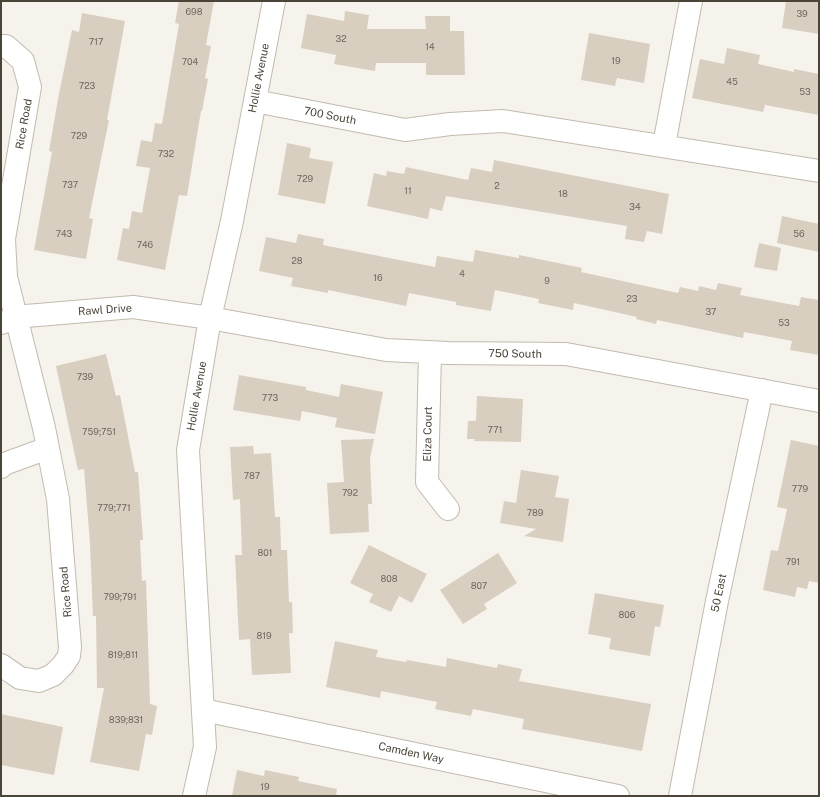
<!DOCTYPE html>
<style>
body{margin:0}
#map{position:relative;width:820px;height:797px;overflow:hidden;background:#f6f3ec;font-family:"Public Sans",sans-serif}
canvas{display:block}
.frame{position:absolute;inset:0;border:2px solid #4b4439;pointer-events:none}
</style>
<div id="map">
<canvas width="820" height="797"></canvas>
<div class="frame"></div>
</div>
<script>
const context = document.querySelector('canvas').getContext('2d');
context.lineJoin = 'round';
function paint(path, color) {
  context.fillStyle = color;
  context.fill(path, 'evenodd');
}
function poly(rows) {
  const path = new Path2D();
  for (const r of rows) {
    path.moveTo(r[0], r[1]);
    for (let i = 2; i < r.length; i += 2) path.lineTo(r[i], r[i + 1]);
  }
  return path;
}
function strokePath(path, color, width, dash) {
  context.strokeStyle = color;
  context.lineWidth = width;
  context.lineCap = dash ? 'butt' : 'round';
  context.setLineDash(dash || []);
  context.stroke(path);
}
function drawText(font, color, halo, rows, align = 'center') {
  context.font = font + ' "Public Sans",sans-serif';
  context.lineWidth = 3.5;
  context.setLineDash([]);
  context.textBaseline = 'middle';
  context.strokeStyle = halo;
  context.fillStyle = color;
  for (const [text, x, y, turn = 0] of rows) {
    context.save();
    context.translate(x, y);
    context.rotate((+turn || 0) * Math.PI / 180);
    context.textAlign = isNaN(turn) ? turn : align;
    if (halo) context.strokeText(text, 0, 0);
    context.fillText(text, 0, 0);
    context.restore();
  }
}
const building = poly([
 [179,1,214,1,206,45,211,46,205,78,208,79,202,111,201,111,187,196,179,195,165,270,117,260,123,228,129,229,132,211,142,213,150,168,136,166,141,140,152,142,155,123,162,124,179,24,175,23],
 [786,1,819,1,819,34,782,28],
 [345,11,369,15,367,29,426,29,425,16,450,16,450,31,464,31,465,75,426,75,426,63,376,63,375,71,334,64,336,55,301,48,307,14,344,21],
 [82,13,125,21,107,120,109,120,89,218,93,219,86,259,34,250,52,152,49,151,58,99,72,30,79,32],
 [589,33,650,44,644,83,617,78,615,86,581,80],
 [727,48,760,55,758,64,794,72,794,69,819,74,819,115,765,105,763,112,692,98,700,59,724,64],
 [287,143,311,148,309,158,333,162,325,204,278,195],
 [494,160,669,194,662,234,647,231,644,242,625,239,627,226,446,196,442,211,430,208,428,219,367,206,374,173,386,176,387,171,404,174,406,167,468,180,471,168,492,172],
 [782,216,819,224,819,252,777,243],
 [298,234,324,239,323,245,435,267,437,256,473,262,475,250,519,258,519,255,582,268,581,272,678,293,680,287,698,291,699,286,716,290,718,283,742,288,740,295,799,306,801,297,819,300,819,355,790,350,792,341,744,332,743,338,657,320,656,324,636,319,637,317,574,303,573,310,538,303,539,299,495,290,491,311,456,305,456,302,409,293,406,306,328,290,328,293,291,286,293,278,259,271,266,237,296,243],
 [759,243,781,248,777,271,754,267],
 [106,354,116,396,120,395,135,472,138,472,143,540,140,540,142,581,146,580,150,704,157,706,152,735,146,734,139,771,90,762,104,688,97,688,96,616,93,616,90,543,84,469,78,470,56,366],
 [239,375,306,387,306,390,339,397,341,384,383,392,375,434,335,427,337,418,302,411,300,421,233,410],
 [477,396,523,399,521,442,474,441,475,439,467,439,468,421,476,421],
 [374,439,370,459,372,504,368,504,369,532,330,534,327,483,344,482,341,440],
 [791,440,819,446,819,583,809,581,807,589,797,587,795,597,763,590,771,550,778,551,787,509,777,507],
 [253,446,254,454,271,453,275,517,280,517,281,550,287,550,289,602,292,602,293,633,289,633,291,673,252,675,250,639,239,640,235,555,242,555,240,499,233,500,230,447],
 [521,470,559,476,555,497,569,499,563,542,524,536,536,529,500,523,504,501,516,503],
 [369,545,427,574,412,603,399,596,391,612,369,602,373,594,350,583],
 [498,553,517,583,484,604,487,609,463,624,440,590],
 [595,593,664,605,660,627,655,626,650,656,609,649,611,638,588,634],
 [335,641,378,650,376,657,406,662,407,660,446,667,447,658,497,668,498,664,522,669,519,681,651,704,642,751,522,729,524,719,473,709,471,716,435,709,437,702,381,691,380,698,326,687],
 [1,714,63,727,54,775,1,765],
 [237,770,264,776,265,770,299,777,298,781,337,789,336,796,232,796]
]);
const minor = poly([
 [1,46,6,46,23,61,30,87,4,239,6,277,44,428,58,499,70,647,69,656,63,665,53,675,39,681,20,678,1,665],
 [255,101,405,130,450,124,503,121,819,171],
 [664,145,691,1],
 [1,323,26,316,133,307,210,318,386,350,448,353,566,354,819,401],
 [430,353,427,482,448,509],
 [1,467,4,464,48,448],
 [203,710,618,796],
 [194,796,205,747,188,450,210,318,232,221,274,1],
 [680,796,717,601,762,390]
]);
const numberNames = [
 ["698",194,12],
 ["39",802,14],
 ["32",341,39],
 ["717",96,42],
 ["14",430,47],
 ["19",616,61],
 ["704",190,62],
 ["45",732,82],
 ["723",87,86],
 ["53",805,92],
 ["729",79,136],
 ["732",166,154],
 ["729",305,179],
 ["737",70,185],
 ["2",497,186],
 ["11",408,191],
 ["18",563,194],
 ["34",635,207],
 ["743",64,234],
 ["56",799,234],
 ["746",145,245],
 ["28",297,261],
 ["4",462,274],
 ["16",378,278],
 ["9",547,281],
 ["23",632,299],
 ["37",711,312],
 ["53",784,323],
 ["739",85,377],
 ["773",270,398],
 ["771",495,430],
 ["759;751",99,432],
 ["787",252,476],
 ["779",800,489],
 ["792",350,493],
 ["779;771",114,508],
 ["789",535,513],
 ["801",265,553],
 ["791",793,562],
 ["808",389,579],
 ["807",479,586],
 ["799;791",120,597],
 ["806",627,615],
 ["819",264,636],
 ["819;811",123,655],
 ["839;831",126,720],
 ["19",265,787]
];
const streetNames = [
 ["Hollie Avenue",259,78,-79],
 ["700 South",330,116,11],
 ["Rice Road",24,124,-80],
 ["Rawl Drive",105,310,-4],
 ["750 South",515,354,1],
 ["Hollie Avenue",197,396,-80],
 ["Eliza Court",428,434,-89],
 ["Rice Road",66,592,-95],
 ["50 East",719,593,-78],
 ["Camden Way",411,753,12]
];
paint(building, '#d8cfc1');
strokePath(minor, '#c2bbae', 24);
strokePath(minor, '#fff', 22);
drawText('9px', '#6e675b', null, numberNames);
drawText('11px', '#4b4439', '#fff', streetNames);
</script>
